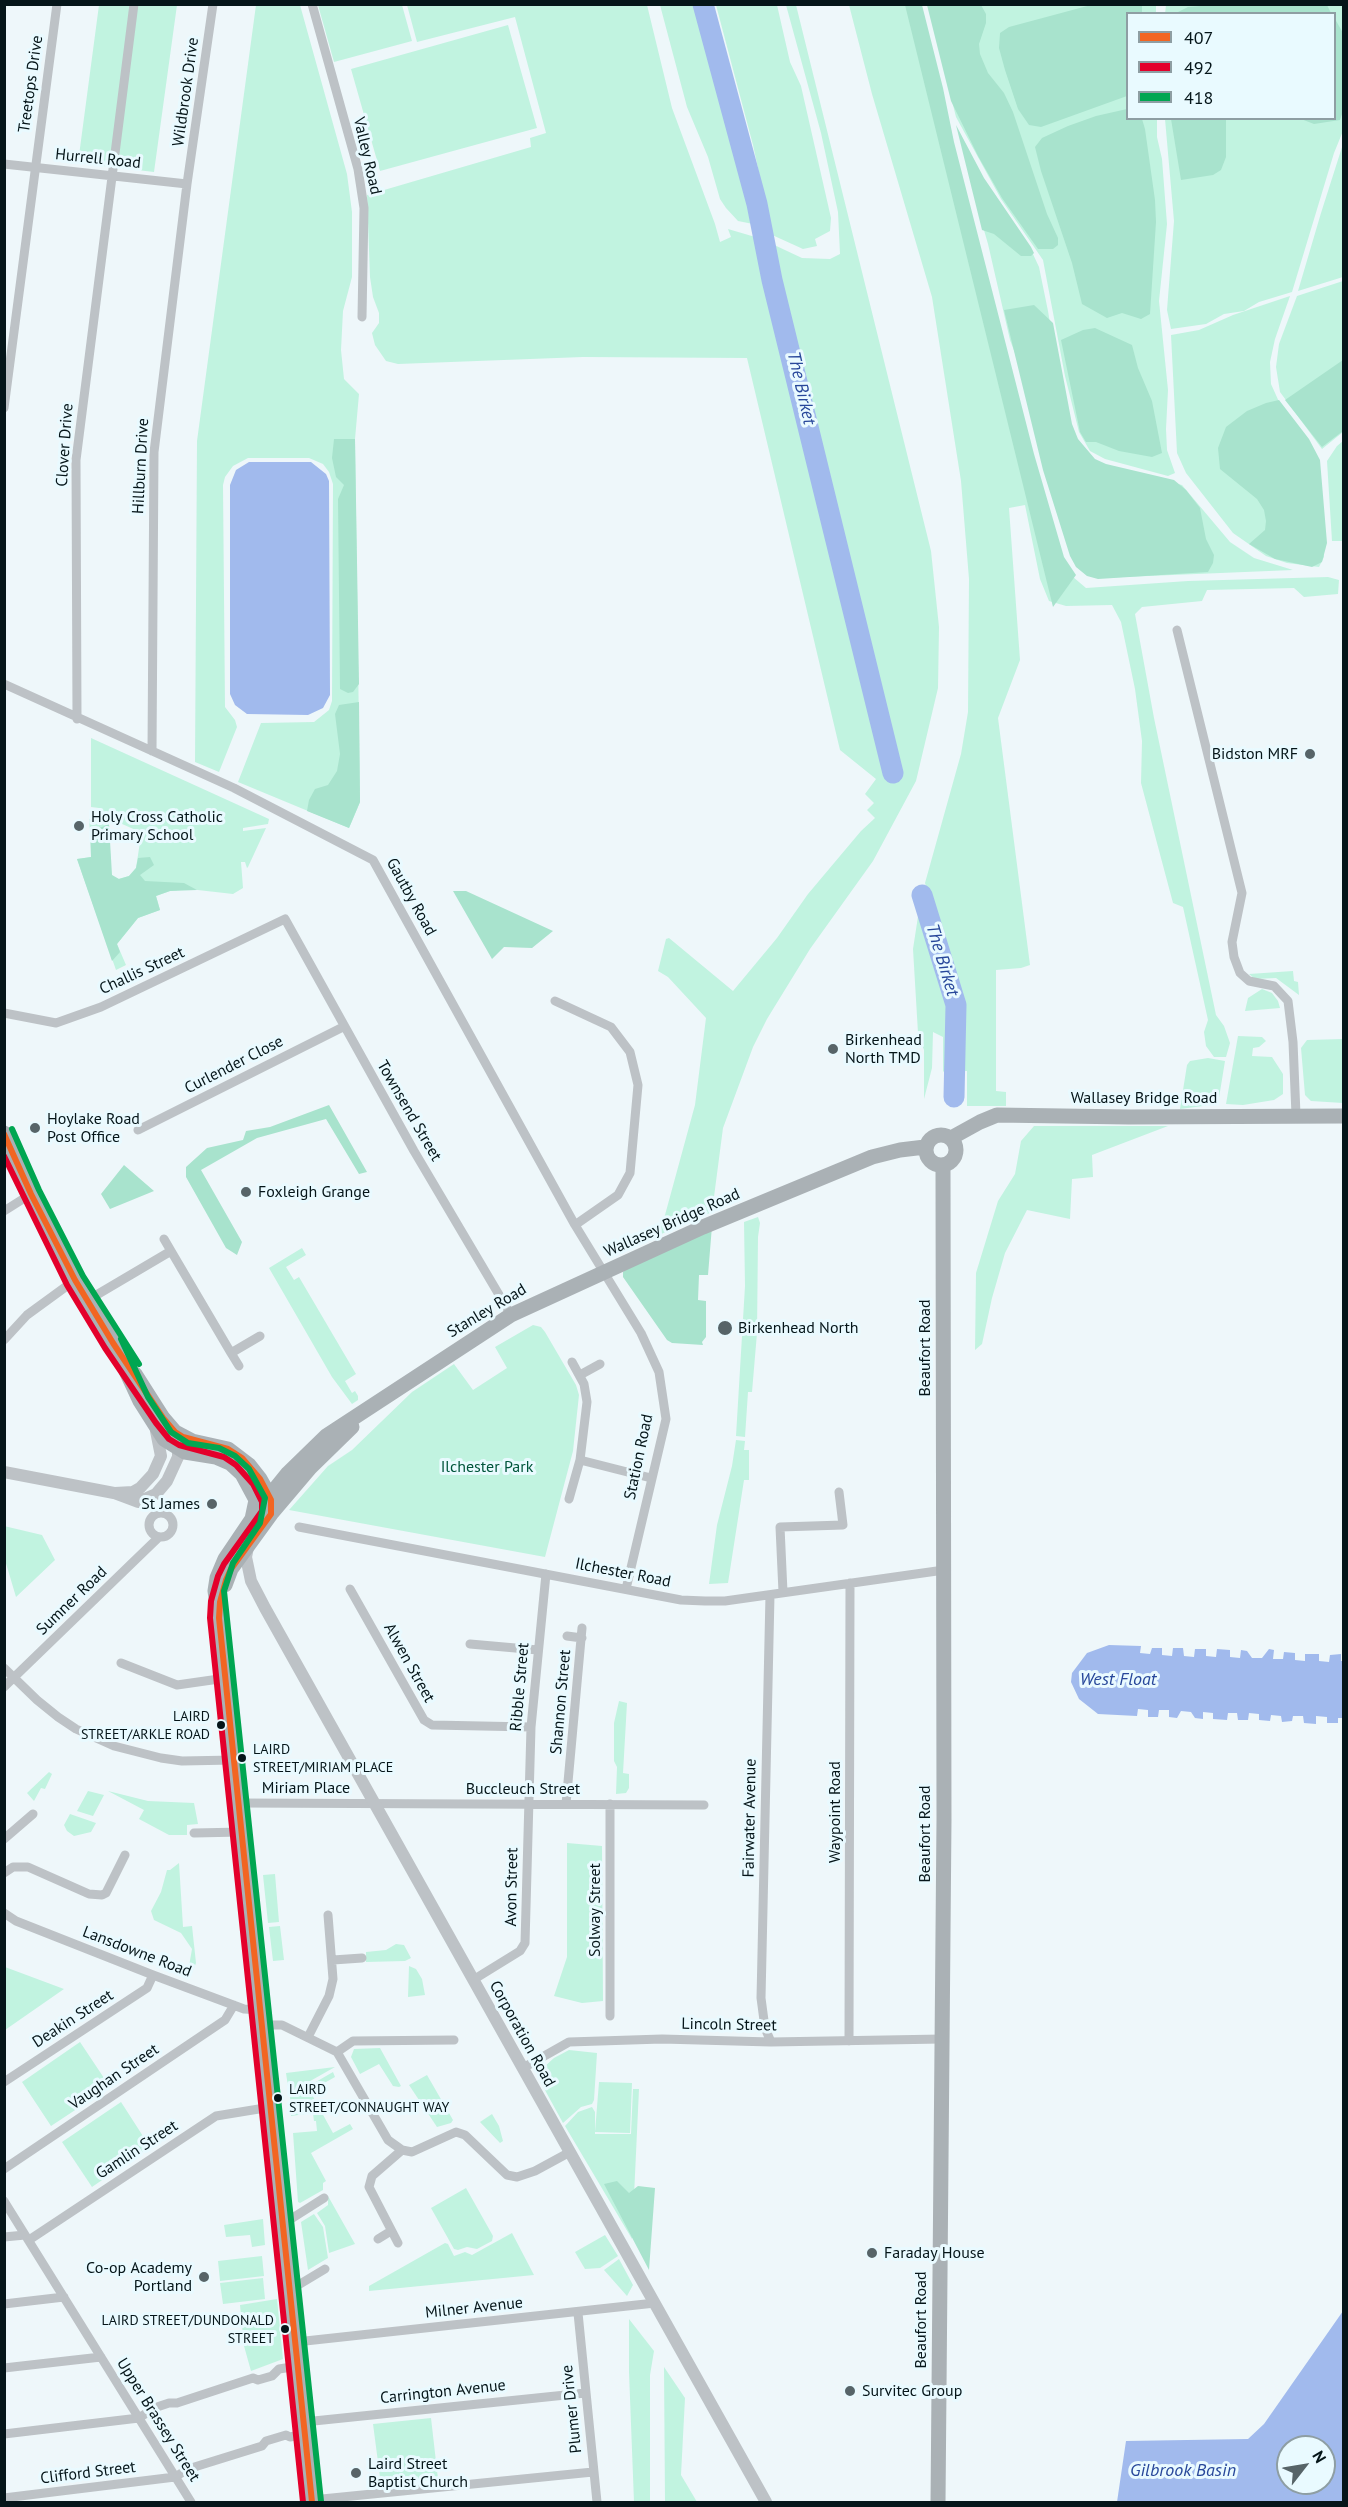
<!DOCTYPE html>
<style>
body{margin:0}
#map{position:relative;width:1348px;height:2507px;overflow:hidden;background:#eef7fa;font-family:"PT Sans",sans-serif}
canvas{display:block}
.frame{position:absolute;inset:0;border:6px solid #051519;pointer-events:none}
.legend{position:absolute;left:1126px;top:12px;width:210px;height:108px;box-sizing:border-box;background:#e9faff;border:2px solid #8e9ea3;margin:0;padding:8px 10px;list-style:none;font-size:18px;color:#051519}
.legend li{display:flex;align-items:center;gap:12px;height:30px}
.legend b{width:30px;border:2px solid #8e9ea3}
.north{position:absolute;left:1276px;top:2435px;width:60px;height:60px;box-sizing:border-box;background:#e9faff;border:2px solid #8e9ea3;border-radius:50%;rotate:59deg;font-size:16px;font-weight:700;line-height:24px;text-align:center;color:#051519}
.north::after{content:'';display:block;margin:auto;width:21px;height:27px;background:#576468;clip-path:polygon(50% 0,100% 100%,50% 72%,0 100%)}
</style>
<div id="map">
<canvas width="1348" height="2507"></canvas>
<div class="frame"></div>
<ul class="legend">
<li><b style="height:8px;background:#f26522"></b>407</li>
<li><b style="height:8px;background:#e4002b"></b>492</li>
<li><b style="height:8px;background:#00a651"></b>418</li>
</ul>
<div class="north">N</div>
</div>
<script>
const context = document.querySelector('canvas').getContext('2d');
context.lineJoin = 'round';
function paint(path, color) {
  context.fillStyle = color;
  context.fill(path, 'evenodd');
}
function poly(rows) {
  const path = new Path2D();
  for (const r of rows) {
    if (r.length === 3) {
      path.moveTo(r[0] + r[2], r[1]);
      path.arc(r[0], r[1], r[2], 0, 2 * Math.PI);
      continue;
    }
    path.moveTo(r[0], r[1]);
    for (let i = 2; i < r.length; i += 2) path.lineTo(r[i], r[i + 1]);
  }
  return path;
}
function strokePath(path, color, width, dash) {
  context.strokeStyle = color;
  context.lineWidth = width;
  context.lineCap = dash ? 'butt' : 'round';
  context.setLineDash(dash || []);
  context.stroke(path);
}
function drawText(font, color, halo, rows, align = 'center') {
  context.font = font + ' "PT Sans",sans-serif';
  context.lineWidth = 6;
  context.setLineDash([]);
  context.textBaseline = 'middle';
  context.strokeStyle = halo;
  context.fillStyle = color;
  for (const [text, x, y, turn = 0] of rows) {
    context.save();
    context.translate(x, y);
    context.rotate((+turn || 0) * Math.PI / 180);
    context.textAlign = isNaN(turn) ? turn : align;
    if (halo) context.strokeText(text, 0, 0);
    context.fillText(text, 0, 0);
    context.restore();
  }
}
const green = poly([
 [99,5,177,5,154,172,78,163],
 [256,5,300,5,347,174,352,212,352,277,343,311,341,350,344,379,359,394,355,439,360,802,349,828,238,782,261,723,314,722,329,710,332,701,333,484,329,472,323,464,309,458,248,458,233,466,225,477,223,485,225,707,235,720,237,727,219,772,195,762,197,441],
 [318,5,402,5,412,41,334,62],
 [407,5,647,5,672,108,715,224,720,242,731,237,728,229,762,239,764,273,890,773,901,770,770,243,802,258,830,259,840,254,838,212,821,133,786,5,796,5,931,551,939,627,938,688,916,781,873,861,810,949,767,1019,753,1047,723,1128,712,1212,652,1238,665,1215,695,1105,706,1018,668,977,658,971,666,939,669,938,733,991,777,938,808,894,861,831,875,818,867,810,874,803,865,794,876,779,840,750,747,358,583,357,398,364,386,361,375,345,372,333,379,323,379,313,373,297,370,277,367,195,531,147,530,138,546,133,515,17,417,42],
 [660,5,701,5,758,225,738,221,726,208,720,199,708,157,687,107],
 [716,5,777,5,790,62,801,86,831,218,830,231,815,239,817,246,803,249,770,234,770,224,753,145],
 [849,5,916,5,1013,386,1066,571,1086,588,1188,581,1328,577,1339,580,1338,594,1304,597,1294,588,1207,590,1202,601,1142,607,1135,614,1154,718,1216,1015,1224,1026,1230,1043,1226,1057,1214,1057,1206,1046,1204,1032,1208,1020,1183,907,1173,903,1141,783,1142,741,1135,689,1121,622,1112,605,1066,606,1049,601,1040,579,1025,505,1009,508,1020,660,998,718,1030,965,1021,968,996,970,996,1091,1006,1092,1006,1106,967,1106,967,1071,961,1071,961,1001,925,883,961,754,968,712,969,579,961,481,932,297,872,94],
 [928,5,1156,5,1156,13,1128,14,1128,118,1157,119,1157,137,1162,159,1167,224,1159,301,1168,390,1166,429,1167,450,1175,473,1168,476,1105,459,1090,451,1079,432,1065,376,1043,260,1001,199,956,117],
 [1166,5,1343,5,1343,131,1334,153,1292,292,1259,302,1244,311,1224,314,1206,324,1171,329,1167,310,1174,221,1165,119,1334,118,1334,14,1165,14],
 [508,25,537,128,380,171,351,69],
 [1343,144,1343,277,1298,291,1321,213],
 [975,199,1032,252,1039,267,1048,311,1066,419,1088,458,1108,466,1182,485,1230,542,1254,558,1293,570,1100,578,1010,340,988,244],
 [1343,281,1343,432,1322,449,1280,392,1276,367,1279,344,1297,296],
 [1290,296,1275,339,1270,362,1271,384,1280,404,1319,463,1324,557,1319,567,1287,563,1266,556,1233,533,1186,473,1177,453,1171,335,1199,330,1233,315],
 [1343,441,1343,541,1332,541,1327,461,1337,446],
 [91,738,269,819,268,824,243,828,243,831,266,828,248,867,247,868,245,862,241,862,243,888,233,894,189,889,170,891,156,896,160,910,138,918,117,944,126,965,116,970,77,859,92,857,89,819,98,817,109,824,111,875,118,879,129,876,136,868,140,842,138,831,113,820,99,808,91,807],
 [919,910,940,973,950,1016,950,1079,943,1071,943,1037,933,1032,932,1068,924,1099,924,1050,918,1033,913,949],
 [1293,971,1294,981,1298,982,1299,995,1276,978,1255,979,1249,974],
 [1262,989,1272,993,1278,1001,1280,1008,1245,1011,1248,998],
 [1238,1036,1262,1037,1266,1041,1259,1047,1253,1048,1252,1056,1272,1057,1283,1074,1283,1094,1274,1100,1243,1105,1226,1104],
 [1343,1039,1343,1103,1311,1101,1305,1095,1301,1048,1307,1040],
 [1208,1058,1225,1061,1218,1104,1180,1109,1187,1065,1190,1061],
 [1034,1126,1168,1126,1092,1155,1093,1177,1072,1179,1070,1219,1027,1210,1005,1253,992,1298,982,1344,975,1350,976,1273,998,1201,1015,1174,1021,1141],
 [758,1217,760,1223,758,1237,757,1333,752,1392,748,1392,745,1437,736,1436,745,1286,744,1222],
 [302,1248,306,1255,286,1267,294,1280,299,1277,356,1374,345,1381,352,1393,355,1391,358,1396,358,1400,352,1404,332,1377,269,1268],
 [533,1325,541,1327,545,1332,576,1385,579,1395,573,1451,545,1557,289,1510,328,1466,352,1450,412,1392,454,1364,473,1390,507,1368,495,1347],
 [736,1440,745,1441,744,1450,749,1450,749,1480,744,1480,728,1583,709,1584,717,1525,732,1466],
 [4,1526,42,1535,55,1560,16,1597,5,1560],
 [619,1701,627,1703,623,1773,629,1774,629,1788,626,1793,616,1794,617,1767,614,1761,614,1723],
 [49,1772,52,1774,45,1789,41,1788,34,1801,27,1793],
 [88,1791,104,1795,93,1816,77,1811],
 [108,1791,148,1801,194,1803,198,1824,187,1825,187,1835,169,1835,139,1819,144,1810],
 [70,1814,96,1823,91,1832,74,1836,67,1831,64,1825],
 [567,1843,602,1846,603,2001,582,2003,554,1996,567,1957],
 [179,1863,183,1927,192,1926,196,1963,192,1973,188,1972,192,1949,181,1933,154,1920,151,1911,161,1892,167,1870,170,1870],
 [275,1874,279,1922,268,1923,263,1875],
 [280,1926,284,1960,273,1961,269,1927],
 [396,1944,404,1945,411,1958,405,1961,366,1962,366,1952,386,1950],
 [409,1966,416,1969,422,1979,425,1995,408,1997],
 [5,1967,64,1989,5,2030],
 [80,2042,110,2087,51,2126,22,2082],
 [380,2048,401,2086,399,2087,393,2086,379,2064,360,2074,351,2057,354,2049],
 [569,2050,597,2053,594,2100,592,2104,581,2107,563,2123,540,2081,544,2067,554,2058],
 [335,2067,289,2093,286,2073],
 [333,2072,335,2077,310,2091,333,2133,350,2124,353,2129,311,2153,326,2181,323,2183,323,2190,300,2203,298,2202,293,2133,317,2131,316,2121,314,2121,313,2113,291,2116,290,2097],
 [427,2075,453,2120,451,2123,437,2127,409,2085],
 [599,2082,632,2083,630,2133,595,2132,595,2134,631,2134,633,2089,639,2089,632,2239,565,2126,578,2112,592,2107,595,2112,595,2132],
 [121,2102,150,2147,92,2187,62,2142],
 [492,2114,499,2126,503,2141,500,2143,480,2122],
 [466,2188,493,2236,492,2241,477,2249,467,2247,458,2250,454,2249,431,2208],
 [328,2196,355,2244,329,2253,325,2226,317,2213,328,2205],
 [314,2214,323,2227,328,2258,308,2270,301,2222],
 [263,2219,265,2245,252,2247,250,2235,226,2237,224,2225],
 [512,2233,534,2275,369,2291,369,2286,445,2243,448,2244,454,2256,465,2252,472,2255],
 [605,2235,618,2256,600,2268,585,2269,575,2252],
 [262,2256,264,2276,220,2281,218,2261],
 [619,2259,633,2285,627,2296,604,2270],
 [263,2278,265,2299,223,2304,220,2283],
 [277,2299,283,2359,251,2371,244,2346,240,2305],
 [629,2319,654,2351,650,2375,650,2502,634,2502,629,2372],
 [664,2367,685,2398,681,2475,697,2502,665,2502],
 [431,2418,438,2479,381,2485,373,2424]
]);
const forest = poly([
 [905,5,922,5,943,88,954,142,1034,454,1064,557,1076,575,1053,607],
 [927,5,981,5,986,14,986,23,979,44,980,54,988,73,1004,93,1013,112,1047,214,1058,238,1058,245,1053,249,1038,249,1002,198,978,156,951,101],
 [1091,5,1142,5,1142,13,1128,14,1127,96,1041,127,1029,125,1018,109,1005,70,999,48,1000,33,1009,27],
 [1213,5,1327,5,1331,13,1176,13,1188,7],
 [1335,19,1343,33,1343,111,1340,120,1314,124,1301,119,1334,118],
 [1127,109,1128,118,1142,119,1145,129,1155,200,1156,222,1150,314,1141,319,1122,313,1107,318,1082,304,1072,263,1041,171,1035,147,1042,138,1068,126,1096,116],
 [1171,119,1226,119,1226,157,1221,170,1213,175,1181,180],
 [956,125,984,178,1031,247,1034,253,1031,256,1021,256,994,234,982,230],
 [1034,305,1053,323,1072,424,1078,439,1095,459,1106,464,1174,480,1186,490,1200,508,1206,539,1214,555,1213,563,1208,572,1098,579,1087,576,1076,567,1070,556,1043,470,1004,310],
 [1095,328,1132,345,1138,368,1152,401,1162,453,1152,457,1119,451,1096,442,1086,442,1080,432,1061,340,1083,330],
 [1343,360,1343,431,1322,447,1285,400],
 [1279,400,1309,439,1320,460,1327,543,1322,562,1312,567,1275,559,1249,544,1265,530,1266,521,1264,510,1257,499,1220,469,1218,448,1226,427,1247,411,1266,403],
 [334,439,355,439,359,684,353,692,348,693,340,689,338,499,344,485,336,477,332,458],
 [359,702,360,802,349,828,307,811,309,800,315,789,328,785,337,771,340,754,335,714,339,705],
 [109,824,112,875,119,879,129,876,136,868,138,858,150,857,154,865,140,875,145,881,184,883,197,890,170,891,156,896,160,910,138,918,117,944,120,952,112,961,77,859,91,857,90,832],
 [453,891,466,891,553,931,532,948,504,947,492,959],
 [329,1105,367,1172,359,1174,326,1119,257,1138,201,1170,242,1242,237,1255,226,1248,186,1177,186,1167,207,1148,243,1140,246,1131,270,1127],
 [124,1165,154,1191,110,1209,101,1194],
 [712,1226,708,1275,699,1275,698,1300,706,1301,706,1337,702,1342,703,1345,672,1343,667,1340,623,1277,623,1272,626,1267],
 [617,2181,629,2193,638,2186,655,2188,649,2270,604,2184]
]);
const water = poly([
 [249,462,311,462,326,474,329,481,330,695,323,708,308,715,247,714,235,705,230,694,230,485,236,470],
 [1109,1645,1141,1646,1140,1653,1150,1654,1152,1648,1162,1648,1162,1655,1172,1656,1173,1648,1183,1648,1184,1656,1194,1657,1195,1649,1206,1649,1206,1656,1216,1657,1217,1649,1230,1650,1230,1657,1240,1658,1241,1650,1247,1651,1252,1658,1262,1658,1269,1649,1274,1650,1273,1659,1283,1659,1284,1652,1295,1653,1295,1660,1305,1661,1305,1654,1319,1654,1319,1661,1329,1662,1330,1655,1341,1654,1341,1661,1344,1661,1343,1718,1338,1718,1338,1723,1327,1723,1327,1717,1316,1716,1316,1724,1304,1723,1303,1716,1293,1716,1292,1721,1282,1722,1281,1716,1271,1715,1270,1721,1259,1720,1259,1714,1249,1713,1248,1720,1238,1720,1237,1713,1228,1713,1227,1720,1213,1719,1213,1713,1203,1712,1203,1719,1195,1718,1191,1712,1181,1711,1177,1718,1169,1717,1169,1710,1159,1710,1158,1717,1148,1717,1148,1710,1138,1709,1137,1716,1098,1714,1079,1699,1071,1682,1072,1673,1087,1653],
 [1343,2311,1343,2502,1117,2502,1126,2441,1248,2439,1264,2424],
 [1288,2447,1324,2447,1324,2483,1288,2483]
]);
const river = poly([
 [703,4,757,204,772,280,893,773],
 [922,895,956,1005,954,1097]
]);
const minor = poly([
 [312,4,358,169,364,208,362,317],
 [4,164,187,184],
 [4,408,57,4],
 [1177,630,1242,893,1232,942,1234,957,1240,973,1249,981,1274,986,1288,1001,1293,1042,1296,1115],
 [4,684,234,788,373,860,575,1225,641,1333,659,1372,666,1419,626,1589],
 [77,719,76,460,134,4],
 [152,751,154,452,187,184,213,4],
 [555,1001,611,1027,630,1052,638,1085,630,1173,618,1195,575,1225],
 [4,1013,56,1023,101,1007,285,919,414,1151,511,1315],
 [138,1130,343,1027],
 [4,1211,31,1194],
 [164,1239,171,1251],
 [88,1300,171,1251,231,1353,260,1336],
 [4,1340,27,1315,75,1280],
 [231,1353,239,1366],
 [580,1375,600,1364],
 [580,1460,651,1478],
 [569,1499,580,1460,587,1402,584,1384,572,1362],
 [161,1525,12],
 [299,1527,681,1600,705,1601,725,1601,944,1570],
 [350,1589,424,1720,432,1725,531,1727],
 [783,1592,780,1527,843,1525,839,1492],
 [770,1595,761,1998,765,2028,771,2042],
 [567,1636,582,1638],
 [470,1644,538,1650],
 [121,1663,177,1685,226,1678],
 [4,1668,37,1700,58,1717,76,1729,114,1746,161,1758,182,1761,234,1760],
 [4,1687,159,1537],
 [239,1803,704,1805],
 [566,1804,582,1628],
 [194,1833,242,1832],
 [4,1839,33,1814],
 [4,1873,13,1867,28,1867,89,1894,102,1895,106,1893,125,1855],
 [4,1913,16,1921,153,1975,244,2009,261,2010],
 [333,1960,362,1958],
 [473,1980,520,1951,525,1943,531,1727,546,1574],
 [610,2016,610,1804],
 [262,2025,282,2025,337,2052,388,2140,402,2150,412,2152,456,2132,465,2135,507,2175,517,2177,535,2171,570,2152],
 [308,2037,329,1996,333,1979,328,1915],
 [849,2041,850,1583],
 [337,2052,353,2041,454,2040],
 [523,2068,569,2042,662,2039,771,2042,942,2039],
 [4,2082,147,1988,153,1975],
 [4,2169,225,2020,234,2005],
 [4,2201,191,2502],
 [283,2224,324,2198],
 [4,2237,25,2235],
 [378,2239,391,2231],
 [29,2240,216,2116,271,2107],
 [398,2243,369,2187,372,2176,402,2150],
 [290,2290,325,2269],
 [4,2304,64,2297],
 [578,2313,597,2502],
 [296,2342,655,2303],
 [4,2368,101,2357],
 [304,2422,585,2393],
 [4,2434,139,2418,154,2408,169,2403,177,2403,253,2378,258,2380,272,2376,279,2369,298,2366],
 [4,2498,175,2477,188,2469,262,2446,266,2441,286,2435,290,2437,305,2434],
 [312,2500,593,2472]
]);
const tertiary = poly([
 [4,1472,114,1493,138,1502,156,1494,167,1481,178,1457,178,1441],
 [115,1493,133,1492,140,1488,153,1474,161,1456,156,1431],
 [248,1547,246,1557,251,1581,265,1608,766,2502]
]);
const primary = poly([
 [4,1133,31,1194,75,1280,119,1352],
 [941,1150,15],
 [951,1138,980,1122,997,1115,1129,1117,1344,1116],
 [113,1343,140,1401,164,1439,185,1452,216,1457,230,1463,242,1474,256,1500,252,1519,225,1559,217,1578,215,1591,219,1618,312,2502],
 [135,1374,163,1418,175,1432,192,1441,228,1449,249,1465,260,1479,269,1495,273,1506,271,1514],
 [254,1515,288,1473,326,1436,511,1315,703,1227,872,1157,900,1150,925,1147],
 [225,1585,231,1569,271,1514,310,1468,352,1427],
 [938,2502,944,1819,943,1166]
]);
const bus1 = poly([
 [4,1134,31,1194,75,1280,113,1343,163,1418,175,1432,183,1437,228,1449,242,1458,260,1479,271,1500,271,1514,231,1569,226,1580,220,1602,219,1618,312,2502]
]);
const bus2 = poly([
 [4,1156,67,1285,105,1348,156,1423,169,1439,179,1445,224,1457,236,1465,253,1484,262,1502,262,1511,224,1564,218,1576,211,1601,210,1618,303,2502]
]);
const bus3 = poly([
 [12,1129,39,1190,83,1276,139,1364],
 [121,1339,148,1397,171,1432,188,1443,219,1448,235,1456,249,1469,265,1498,260,1523,233,1563,224,1591,321,2501]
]);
const markers = [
 [1310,754,6,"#576468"],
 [79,826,6,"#576468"],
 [833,1049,6,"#576468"],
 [35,1128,6,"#576468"],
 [246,1192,6,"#576468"],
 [725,1328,8,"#576468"],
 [212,1504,6,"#576468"],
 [221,1725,5,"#051519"],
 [242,1758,5,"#051519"],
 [278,2098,5,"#051519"],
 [872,2253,6,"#576468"],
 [204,2277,6,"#576468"],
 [285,2329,5,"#051519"],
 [850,2391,6,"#576468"],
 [356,2473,6,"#576468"]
];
const busNames = [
 ["LAIRD",210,1717],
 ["STREET/ARKLE ROAD",210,1735],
 ["LAIRD",253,1750,"left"],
 ["STREET/MIRIAM PLACE",253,1768,"left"],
 ["LAIRD",289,2090,"left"],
 ["STREET/CONNAUGHT WAY",289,2108,"left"],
 ["LAIRD STREET/DUNDONALD",274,2321],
 ["STREET",274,2339]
];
const streetNames = [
 ["Treetops Drive",31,84,-82],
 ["Wildbrook Drive",186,92,-82],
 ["Valley Road",367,156,77],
 ["Hurrell Road",98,159,6],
 ["Clover Drive",65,445,-86],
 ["Hillburn Drive",141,466,-87],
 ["Gautby Road",411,897,61],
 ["Challis Street",142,971,-25],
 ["Curlender Close",234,1065,-27],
 ["Wallasey Bridge Road",1144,1098],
 ["Townsend Street",409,1111,60],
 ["Wallasey Bridge Road",672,1223,-24],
 ["Stanley Road",487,1311,-31],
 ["Beaufort Road",925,1348,-90],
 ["Station Road",639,1457,-78],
 ["Ilchester Road",623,1573,11],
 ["Sumner Road",72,1601,-44],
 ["Alwen Street",409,1663,61],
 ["Ribble Street",520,1687,-85],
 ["Shannon Street",561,1702,-85],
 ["Miriam Place",306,1788],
 ["Buccleuch Street",523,1789],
 ["Waypoint Road",835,1812,-90],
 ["Fairwater Avenue",750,1818,-89],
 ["Beaufort Road",925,1834,-90],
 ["Avon Street",512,1887,-89],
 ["Solway Street",595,1910,-90],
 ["Lansdowne Road",137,1952,21],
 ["Deakin Street",73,2019,-33],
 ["Lincoln Street",729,2025,1],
 ["Corporation Road",522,2034,61],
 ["Vaughan Street",114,2077,-34],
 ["Gamlin Street",137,2150,-33],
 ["Milner Avenue",474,2308,-6],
 ["Beaufort Road",921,2320,-90],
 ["Carrington Avenue",443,2392,-6],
 ["Plumer Drive",572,2409,-96],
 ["Upper Brassey Street",158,2420,58],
 ["Clifford Street",88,2473,-7]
];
const poiNames = [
 ["Bidston MRF",1298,754,"right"],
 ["Holy Cross Catholic",91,817],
 ["Primary School",91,835],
 ["Birkenhead",845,1040],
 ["North TMD",845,1058],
 ["Hoylake Road",47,1119],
 ["Post Office",47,1137],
 ["Foxleigh Grange",258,1192],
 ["Birkenhead North",738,1328],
 ["St James",200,1504,"right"],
 ["Faraday House",884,2253],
 ["Co-op Academy",192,2268,"right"],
 ["Portland",192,2286,"right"],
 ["Survitec Group",862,2391],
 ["Laird Street",368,2464],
 ["Baptist Church",368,2482]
];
const parkNames = [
 ["Ilchester Park",487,1467]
];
const waterNames = [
 ["The Birket",801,388,77],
 ["The Birket",942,960,73],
 ["West Float",1118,1680],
 ["Gilbrook Basin",1183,2471]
];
paint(green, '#c1f3e0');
paint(forest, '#a8e3cd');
paint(water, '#a1baed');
strokePath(river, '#a1baed', 21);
strokePath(minor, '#bdc2c6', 9);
strokePath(tertiary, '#bdc2c6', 12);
strokePath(primary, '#aab1b5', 15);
strokePath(bus1, '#f26522', 6);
strokePath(bus2, '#e4002b', 6);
strokePath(bus3, '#00a651', 6);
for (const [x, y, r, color] of markers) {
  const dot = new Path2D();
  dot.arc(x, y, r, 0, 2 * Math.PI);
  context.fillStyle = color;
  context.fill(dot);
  strokePath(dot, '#e9faff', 2);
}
drawText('14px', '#051519', '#e9faff', busNames, 'right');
drawText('16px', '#051519', '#e9faff', streetNames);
drawText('16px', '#051519', '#e9faff', poiNames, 'left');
drawText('16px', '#00553b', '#e9faff', parkNames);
drawText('italic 18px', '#27479a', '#e9faff', waterNames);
</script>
